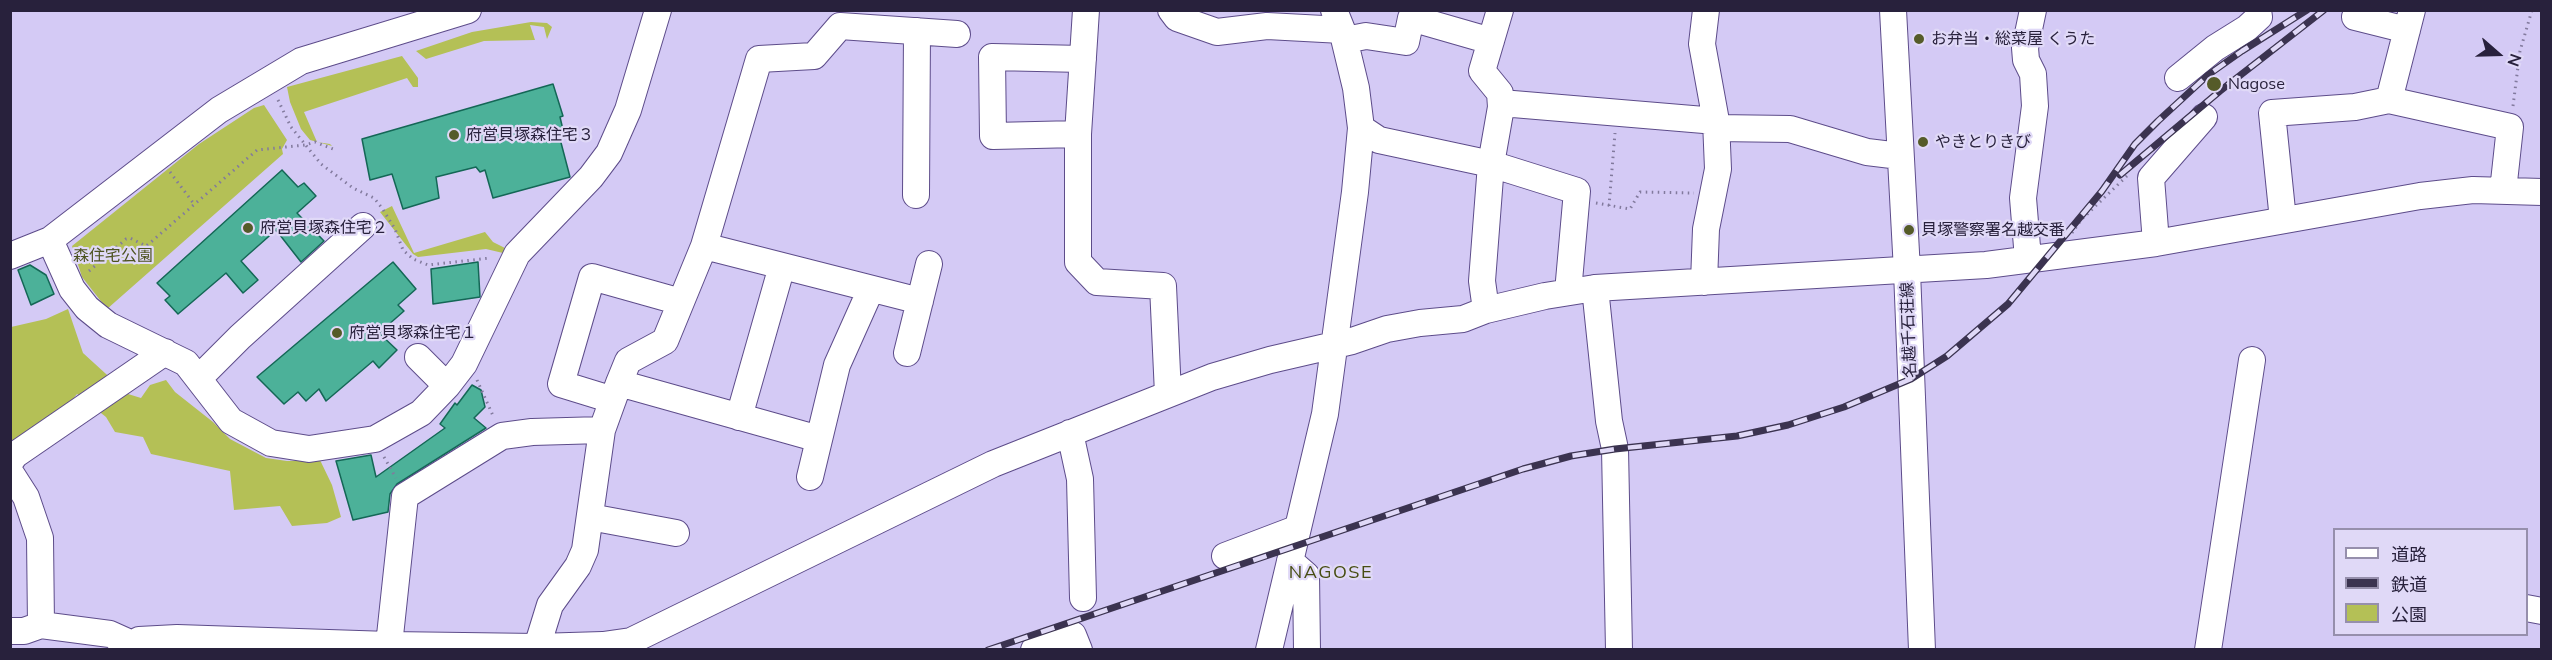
<!DOCTYPE html>
<meta charset="utf-8">
<style>
body{margin:0}
#map{position:relative;width:2552px;height:660px;overflow:hidden;background:#d4caf5;font-family:Mulish,"Noto Sans JP",sans-serif}
canvas{display:block}
.frame{position:absolute;inset:0;border:12px solid #28213c;pointer-events:none}
.legend{position:absolute;left:2333px;top:528px;width:195px;height:108px;box-sizing:border-box;background:#e0d9f7;border:2px solid #968fac;margin:0;padding:8px 10px;list-style:none;font-size:18px;color:#28213c}
.legend li{display:flex;align-items:center;gap:12px;height:30px}
.legend b{width:30px;border:2px solid #968fac}
.north{position:absolute;left:2468px;top:24px;width:60px;height:60px;-webkit-text-stroke:4px #e0d9f7;paint-order:stroke;rotate:110deg;font-size:16px;font-weight:700;line-height:24px;text-align:center;color:#28213c}
.north::after{content:'';display:block;margin:auto;width:21px;height:27px;background:#28213c;clip-path:polygon(50% 0,100% 100%,50% 72%,0 100%)}
</style>
<div id="map">
<canvas width="2552" height="660"></canvas>
<div class="frame"></div>
<ul class="legend">
<li><b style="height:8px;background:#fff"></b>道路</li>
<li><b style="height:8px;background:#3b3350"></b>鉄道</li>
<li><b style="height:16px;background:#b4c056"></b>公園</li>
</ul>
<div class="north">N</div>
</div>
<script>
const context = document.querySelector('canvas').getContext('2d');
context.lineJoin = 'round';
function paint(path, color) {
  context.fillStyle = color;
  context.fill(path, 'evenodd');
}
function poly(rows) {
  const path = new Path2D();
  for (const r of rows) {
    path.moveTo(r[0], r[1]);
    for (let i = 2; i < r.length; i += 2) path.lineTo(r[i], r[i + 1]);
  }
  return path;
}
function strokePath(path, color, width, dash) {
  context.strokeStyle = color;
  context.lineWidth = width;
  context.lineCap = dash ? 'butt' : 'round';
  context.setLineDash(dash || []);
  context.stroke(path);
}
function drawText(font, color, halo, rows, align = 'center') {
  context.font = font + ' Mulish,"Noto Sans JP",sans-serif';
  context.lineWidth = 4.5;
  context.setLineDash([]);
  context.textBaseline = 'middle';
  context.strokeStyle = halo;
  context.fillStyle = color;
  for (const [text, x, y, turn = 0] of rows) {
    context.save();
    context.translate(x, y);
    context.rotate((+turn || 0) * Math.PI / 180);
    context.textAlign = isNaN(turn) ? turn : align;
    if (halo) context.strokeText(text, 0, 0);
    context.fillText(text, 0, 0);
    context.restore();
  }
}
const green = poly([
 [531,22,547,23,552,27,547,39,544,27,530,25,535,40,484,41,426,59,416,51,472,32],
 [402,56,418,78,418,87,413,87,407,78,304,112,317,142,330,144,332,146,310,140,301,129,290,102,287,87],
 [264,105,287,140,282,149,283,154,107,309,82,277,72,246,199,144,254,108],
 [392,206,414,253,485,232,493,242,505,248,503,253,486,249,418,257,413,254,380,212],
 [68,309,83,353,128,394,141,398,150,385,166,380,175,392,213,422,230,439,266,458,287,461,320,460,332,485,341,517,327,523,292,526,280,506,234,510,230,471,151,454,143,437,115,432,106,417,77,394,64,410,11,457,11,327,46,319]
]);
const building = poly([
 [553,84,563,116,560,117,564,134,559,135,570,177,493,198,485,170,480,172,476,167,436,177,439,198,403,209,392,174,370,180,362,139,553,84],
 [282,170,298,187,304,183,316,196,297,213,324,241,301,262,276,230,241,261,258,280,243,293,226,273,178,314,165,300,170,296,157,283,282,170],
 [393,262,416,289,398,305,404,311,379,333,397,350,379,368,373,361,326,401,319,389,306,401,298,392,284,404,257,377,393,262],
 [478,262,480,297,433,304,431,269,478,262],
 [30,265,46,275,54,294,31,305,18,270,30,265],
 [472,385,481,390,485,407,474,418,486,428,397,484,390,494,388,512,353,520,336,461,371,455,376,477,445,428,440,424,455,403,457,405,472,385]
]);
const path = poly([
 [278,100,291,127,321,164,353,188,374,198,382,208,395,229,403,250,413,259,428,265,490,258],
 [2513,106,2520,51,2532,10],
 [170,172,194,204],
 [1596,203,1630,209,1640,192,1694,193],
 [1609,206,1615,133],
 [2072,233,2081,220,2130,173],
 [89,271,126,239,130,238,146,246,151,242,257,150,305,145,315,142,333,149],
 [477,380,494,418],
 [384,457,396,478]
]);
const minor = poly([
 [1086,10,1078,134,1078,262,1097,282,1163,286,1168,394],
 [1171,10,1177,18,1217,32,1267,26,1342,30],
 [1893,10,1907,271,1922,650],
 [2355,17,2407,30],
 [1345,40,1366,36,1406,42,1411,18,1491,41],
 [2178,78,2215,48,2247,28,2259,17,2258,10],
 [2389,100,2412,10],
 [1501,103,1716,121],
 [1361,128,1379,140,1491,164,1577,191,1568,292],
 [1716,128,1790,129,1867,152,1900,156],
 [1078,134,993,136,992,57,1083,59],
 [916,195,917,31],
 [2283,220,2272,113,2355,107,2389,100,2510,127,2503,191],
 [50,240,72,289,87,308,108,325,186,363,231,421,271,443,309,449,375,439,421,413,447,386,464,364,517,254,591,177,609,153,628,110,658,10],
 [2156,243,2151,178,2204,117],
 [704,246,920,301],
 [10,256,50,240,219,110,301,61,468,10],
 [2028,259,2023,198,2035,106,2033,74,2026,60,2025,48,2033,10],
 [1704,282,1706,229,1718,169,1716,121,1702,44,1706,10],
 [1595,288,1609,421,1615,449,1619,650],
 [1486,310,1482,281,1491,164,1501,107,1500,93,1482,71,1500,10],
 [907,353,929,264],
 [418,357,447,386],
 [199,378,240,337,363,226],
 [619,383,819,439],
 [613,400,561,384,592,277,681,302],
 [739,417,782,266],
 [1070,433,1080,479,1083,598],
 [10,462,15,455,165,352],
 [10,472,26,497,40,538,41,625],
 [810,477,837,365,871,289],
 [590,517,676,533],
 [1225,556,1296,529],
 [1290,561,1306,575,1307,650],
 [2526,608,2542,611],
 [10,631,24,631,41,625,110,634,130,643],
 [389,645,405,496,502,436,532,432,602,430],
 [537,647,550,605,578,566,585,550,602,430,619,383,628,361,665,341,704,246,759,59,814,56,840,26,957,34],
 [121,650,139,640,177,638,389,645,537,647,603,645,631,641,993,464,1212,377,1270,360,1352,341,1387,329,1420,323,1463,319,1486,310,1545,296,1595,288,1986,265,2156,243,2420,196,2473,190,2542,192],
 [1034,650,1073,635,1079,650],
 [1269,650,1325,414,1355,192,1361,128,1356,88,1342,30,1334,10],
 [2208,650,2252,360]
]);
const rail = poly([
 [2120,175,2220,91,2324,10],
 [988,650,1523,469,1571,456,1615,449,1737,436,1788,425,1844,407,1911,379,1947,356,2008,304,2102,191,2135,144,2158,121,2208,75,2242,51,2307,10]
]);
const markers = [
 [1919,39,6,"#555b29"],
 [2214,84,8,"#555b29"],
 [454,135,6,"#555b29"],
 [1923,142,6,"#555b29"],
 [248,228,6,"#555b29"],
 [1909,230,6,"#555b29"],
 [337,333,6,"#555b29"]
];
const poiNames = [
 ["お弁当・総菜屋 くうた",1931,39],
 ["Nagose",2228,84],
 ["府営貝塚森住宅３",466,135],
 ["やきとりきび",1935,142],
 ["府営貝塚森住宅２",260,228],
 ["貝塚警察署名越交番",1921,230],
 ["府営貝塚森住宅１",349,333]
];
const parkNames = [
 ["森住宅公園",113,256]
];
const streetNames = [
 ["名越千石荘線",1909,330,-92]
];
const neighbourhoodNames = [
 ["NAGOSE",1331,573]
];
paint(green, '#b4c056');
paint(building, '#4cb199');
strokePath(building, '#146756', 1.5);
strokePath(minor, '#5d4c8a', 28);
strokePath(path, '#827a9d', 3, [1.5, 4.5]);
strokePath(minor, '#fff', 26);
strokePath(rail, '#3b3350', 7);
strokePath(rail, '#e0d9f7', 4.5, [14]);
for (const [x, y, r, color] of markers) {
  const dot = new Path2D();
  dot.arc(x, y, r, 0, 2 * Math.PI);
  context.fillStyle = color;
  context.fill(dot);
  strokePath(dot, '#e0d9f7', 2);
}
drawText('16px', '#28213c', '#e0d9f7', poiNames, 'left');
drawText('16px', '#4d5320', '#e0d9f7', parkNames);
drawText('16px', '#28213c', '#e0d9f7', streetNames);
context.letterSpacing = '1.5px';
drawText('18px', '#474d12', '#e0d9f7', neighbourhoodNames);
context.letterSpacing = '0px';
</script>
